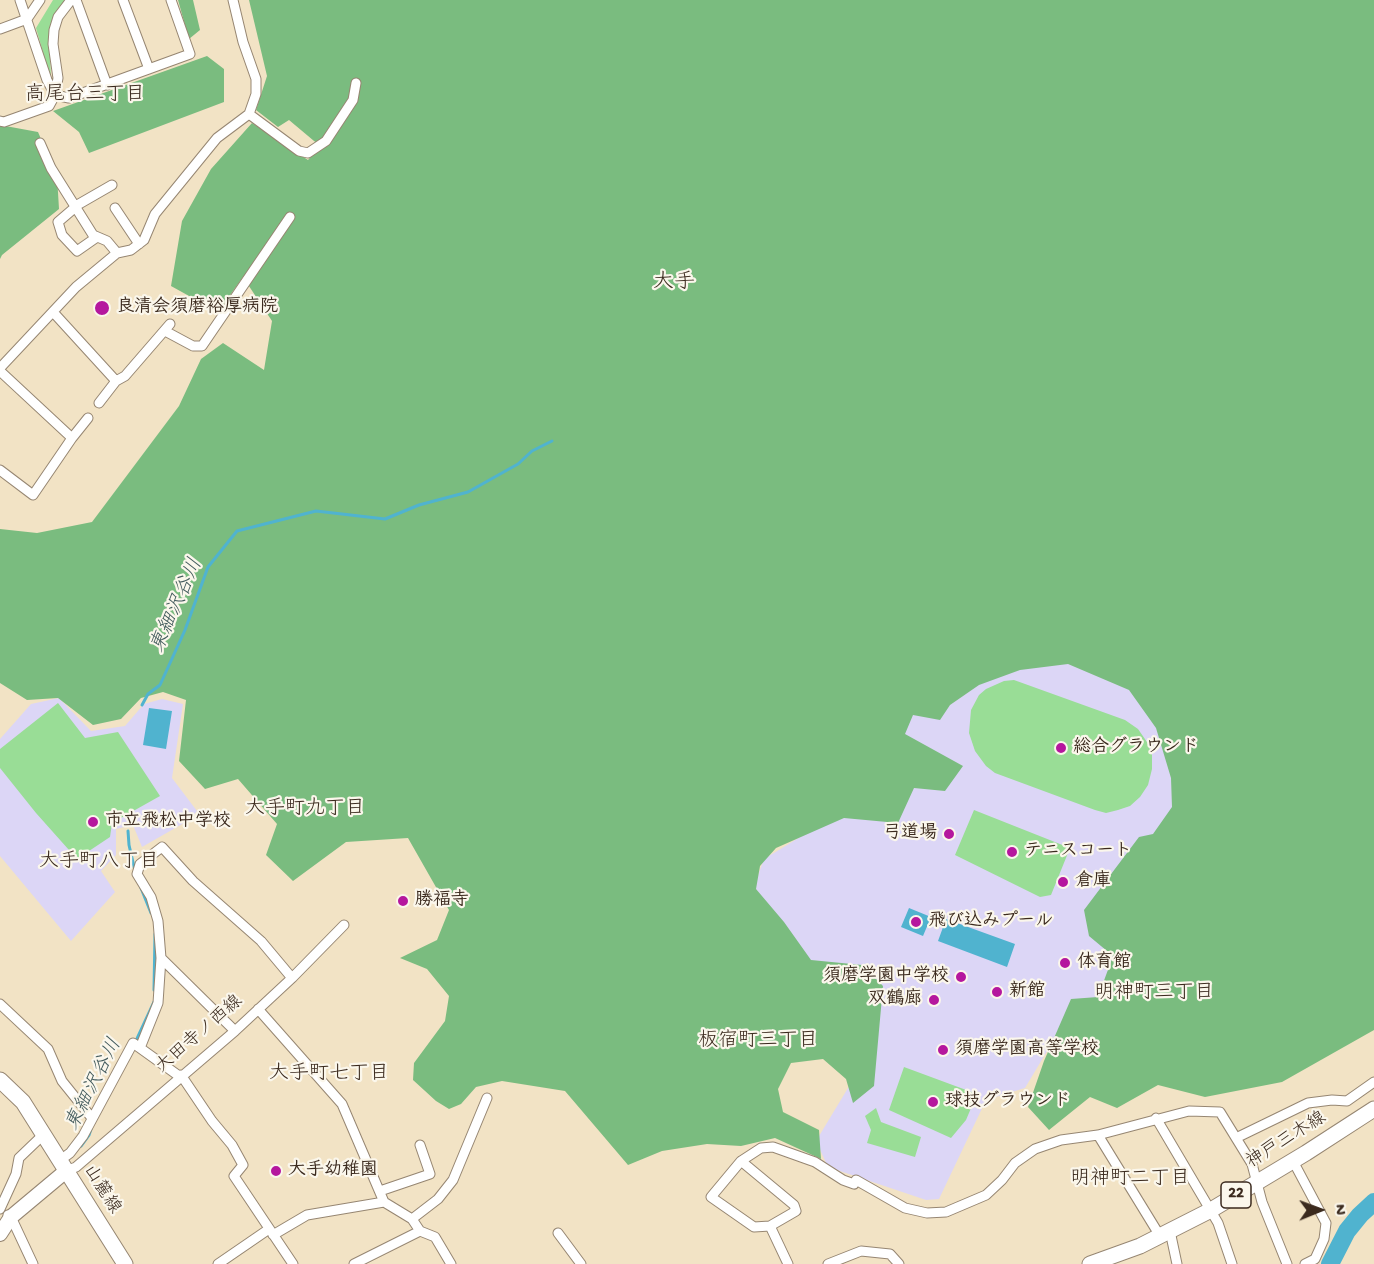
<!DOCTYPE html>
<meta charset="utf-8">
<style>
body{margin:0}
#map{position:relative;width:1374px;height:1264px;overflow:hidden;background:#f2e3c5;font-family:"Gochi Hand",sans-serif}
canvas{display:block}
.north{position:absolute;left:1290px;top:1180px;width:60px;height:60px;-webkit-text-stroke:4px #fbf7ec;paint-order:stroke;rotate:89deg;font-size:16px;font-weight:700;line-height:24px;text-align:center;color:#3b2a1e}
.north::after{content:'';display:block;margin:auto;width:21px;height:27px;background:#3b2a1e;clip-path:polygon(50% 0,100% 100%,50% 72%,0 100%)}
</style>
<div id="map">
<canvas width="1374" height="1264"></canvas>
<div class="north">N</div>
</div>
<script>
const context = document.querySelector('canvas').getContext('2d');
context.lineJoin = 'round';
function paint(path, color) {
  context.fillStyle = color;
  context.fill(path, 'evenodd');
}
function poly(rows) {
  const path = new Path2D();
  for (const r of rows) {
    path.moveTo(r[0], r[1]);
    for (let i = 2; i < r.length; i += 2) path.lineTo(r[i], r[i + 1]);
  }
  return path;
}
function strokePath(path, color, width, dash) {
  context.strokeStyle = color;
  context.lineWidth = width;
  context.lineCap = dash ? 'butt' : 'round';
  context.setLineDash(dash || []);
  context.stroke(path);
}
function drawText(font, color, halo, rows, align = 'center') {
  context.font = font + ' "Gochi Hand","Klee One",sans-serif';
  context.lineWidth = 4.5;
  context.setLineDash([]);
  context.textBaseline = 'middle';
  context.strokeStyle = halo;
  context.fillStyle = color;
  for (const [text, x, y, turn = 0] of rows) {
    context.save();
    context.translate(x, y);
    context.rotate((+turn || 0) * Math.PI / 180);
    context.textAlign = isNaN(turn) ? turn : align;
    if (halo) context.strokeText(text, 0, 0);
    context.fillText(text, 0, 0);
    context.restore();
  }
}
const built = poly([
 [1056,648,1161,703,1186,775,1124,951,1110,1004,1074,1006,1025,1088,986,1100,939,1199,926,1200,828,1167,816,1141,874,1045,807,968,754,886,764,859,861,800,904,700],
 [59,698,91,731,125,726,144,704,162,699,183,704,172,778,197,811,191,819,142,847,133,825,116,829,116,855,101,871,115,892,71,941,0,856,0,739,31,704]
]);
const green = poly([
 [53,0,69,0,49,29,51,80,36,28],
 [1014,680,1125,720,1138,729,1147,742,1152,755,1152,769,1148,785,1140,797,1130,806,1118,810,1106,813,1095,810,995,773,986,766,975,751,969,733,971,710,979,695,986,689,1004,681],
 [58,703,85,738,118,732,160,796,112,823,110,837,77,859,36,813,0,768,0,749],
 [974,810,1070,848,1051,895,1040,897,955,855],
 [904,1067,977,1094,966,1120,951,1138,889,1110],
 [876,1108,881,1122,921,1137,915,1157,867,1143,871,1130,865,1116]
]);
const forest = poly([
 [178,0,193,0,200,30,189,39],
 [249,0,1374,0,1374,1030,1282,1082,1205,1097,1158,1085,1117,1108,1090,1097,1049,1130,1028,1107,1044,1061,1071,999,1098,997,1113,956,1089,936,1084,910,1139,837,1153,834,1172,807,1171,778,1156,728,1129,690,1068,664,1020,670,979,685,950,705,940,720,913,715,905,734,963,766,945,791,914,788,898,823,844,818,776,848,760,866,756,889,784,922,811,960,862,965,883,986,874,1086,853,1103,846,1079,823,1059,791,1063,778,1089,783,1112,819,1130,821,1159,775,1138,741,1146,707,1144,662,1151,628,1165,565,1091,502,1081,476,1087,461,1104,449,1109,436,1101,413,1080,414,1063,445,1021,449,996,427,969,400,958,437,940,449,910,408,838,346,842,293,881,266,855,277,824,238,779,205,789,179,761,186,700,163,692,141,698,121,719,93,725,58,698,27,700,0,683,0,529,37,533,92,522,179,406,201,359,223,343,264,370,272,321,243,277,218,312,171,286,182,221,211,169,252,123,308,160,320,146,289,120,278,127,256,110,267,76],
 [207,56,224,69,224,102,89,153,79,132,53,111],
 [0,125,38,132,57,176,59,209,2,255,0,259]
]);
const water = poly([
 [149,708,172,711,166,749,143,745],
 [909,908,931,917,923,936,901,927],
 [946,919,1015,944,1007,967,938,941]
]);
const stream = poly([
 [142,705,148,694,160,685,185,630,208,567,237,531,316,511,385,519,419,505,468,492,518,464,532,451,552,441],
 [128,831,129,845,135,871],
 [141,888,151,913],
 [154,990,155,934],
 [135,1043,154,1002],
 [81,1146,89,1135,91,1129]
]);
const river = poly([
 [1330,1264,1347,1231,1360,1215,1374,1202]
]);
const street = poly([
 [71,0,58,17,54,30,53,44,58,78,55,95,69,98,190,54,171,0],
 [76,0,107,85],
 [123,0,149,69],
 [233,0,243,42,256,79,256,94,249,114],
 [0,29,27,19,40,0],
 [249,114,299,151,308,153,326,141,353,100,356,83],
 [0,121,4,122,49,106,55,95,47,80,20,0],
 [40,143,51,168,93,235,107,241,117,253],
 [115,208,139,244],
 [97,237,77,251,62,235,58,222,79,204,112,185],
 [53,312,116,381],
 [165,331,193,346,202,346,290,217],
 [0,368,76,287,117,253,131,250,144,240,155,214,217,138,249,114],
 [0,371,72,438],
 [99,403,116,381,125,376,170,324],
 [0,470,33,495,72,438,88,418],
 [161,958,235,1031],
 [0,1004,48,1049,62,1081,91,1117],
 [258,1009,342,1104,384,1202,412,1219,420,1231,435,1237,451,1264],
 [140,1048,179,1076],
 [181,1075,212,1121,232,1145,243,1165,234,1176,293,1264],
 [1156,1118,1218,1223,1232,1264],
 [1098,1135,1160,1236],
 [1236,1138,1308,1103,1332,1100,1347,1101,1374,1082],
 [59,1161,70,1153,83,1136,133,1043,140,1048,158,1003,161,958,158,921,151,897,137,874,140,864,162,847,193,881,261,941,292,978],
 [741,1161,794,1205,796,1211,770,1226,754,1227,711,1197,741,1161,761,1148,773,1147,815,1162,843,1180,854,1184,856,1180,905,1208,927,1213,946,1212,986,1195,1002,1180,1015,1163,1035,1149,1061,1140,1098,1135,1189,1111,1220,1112,1252,1164,1262,1202,1287,1264],
 [1293,1161,1326,1223,1324,1239,1315,1259,1305,1264],
 [66,1171,76,1167,235,1031,292,978,344,925],
 [380,1191,430,1174,420,1145],
 [0,1209,16,1174,19,1158,43,1135],
 [8,1215,11,1217,33,1264],
 [412,1219,438,1199,453,1180,487,1098],
 [770,1226,788,1264],
 [1170,1231,1177,1264],
 [558,1233,581,1264],
 [273,1235,307,1215,384,1202],
 [218,1264,269,1229],
 [354,1264,420,1231],
 [828,1264,861,1251,890,1254,899,1264]
]);
const secondary = poly([
 [0,1234,11,1217,66,1171]
]);
const primary = poly([
 [0,1080,23,1102,125,1264],
 [1090,1264,1140,1246,1211,1210,1306,1153,1374,1109]
]);
const markers = [
 [102,308,8,"#b5179e"],
 [1061,748,6,"#b5179e"],
 [93,822,6,"#b5179e"],
 [949,834,6,"#b5179e"],
 [1012,852,6,"#b5179e"],
 [1063,882,6,"#b5179e"],
 [403,901,6,"#b5179e"],
 [916,922,6,"#b5179e"],
 [1065,963,6,"#b5179e"],
 [961,977,6,"#b5179e"],
 [997,992,6,"#b5179e"],
 [934,1000,6,"#b5179e"],
 [943,1050,6,"#b5179e"],
 [933,1102,6,"#b5179e"],
 [276,1171,6,"#b5179e"]
];
const shields = [
 [1236,1195,30]
];
const shieldNames = [
 ["22",1236,1195]
];
const poiNames = [
 ["良清会須磨裕厚病院",116,308],
 ["総合グラウンド",1073,748],
 ["市立飛松中学校",105,822],
 ["弓道場",937,834,"right"],
 ["テニスコート",1024,852],
 ["倉庫",1075,882],
 ["勝福寺",415,901],
 ["飛び込みプール",928,922],
 ["体育館",1077,963],
 ["須磨学園中学校",949,977,"right"],
 ["新館",1009,992],
 ["双鶴廊",922,1000,"right"],
 ["須磨学園高等学校",955,1050],
 ["球技グラウンド",945,1102],
 ["大手幼稚園",288,1171]
];
const streetNames = [
 ["大田寺ノ西線",200,1035,-41],
 ["神戸三木線",1287,1141,-32],
 ["山麓線",101,1190,58]
];
const neighbourhoodNames = [
 ["高尾台三丁目",85,96],
 ["大手町九丁目",305,810],
 ["大手町八丁目",99,863],
 ["明神町三丁目",1154,994],
 ["板宿町三丁目",758,1042],
 ["大手町七丁目",329,1075],
 ["明神町二丁目",1130,1180]
];
const waterNames = [
 ["東細沢谷川",178,606,-66],
 ["東細沢谷川",95,1085,-63]
];
const quarterNames = [
 ["大手",674,284]
];
paint(built, '#dcd6f6');
paint(green, '#99dd96');
paint(forest, '#7abc7f');
paint(water, '#50b3cf');
strokePath(stream, '#50b3cf', 3);
strokePath(river, '#50b3cf', 18);
strokePath(street, '#968672', 11);
strokePath(secondary, '#968672', 16);
strokePath(primary, '#968672', 17);
strokePath(street, '#fff', 9);
strokePath(secondary, '#fff', 14);
strokePath(primary, '#fff', 15);
for (const [x, y, r, color] of markers) {
  const dot = new Path2D();
  dot.arc(x, y, r, 0, 2 * Math.PI);
  context.fillStyle = color;
  context.fill(dot);
  strokePath(dot, '#fbf7ec', 2);
}
for (const [x, y, w] of shields) {
  const box = new Path2D();
  box.roundRect(x - w / 2, y - 13, w, 26, 4.5);
  context.fillStyle = '#fbf7ec';
  context.fill(box);
  strokePath(box, '#3b2a1e', 1.5);
}
drawText('bold 16px', '#3b2a1e', null, shieldNames);
drawText('bold 18px', '#3b2a1e', '#fbf7ec', poiNames, 'left');
drawText('18px', '#3b2a1e', '#fbf7ec', streetNames);
drawText('20px', '#3b2a1e', '#fbf7ec', neighbourhoodNames);
drawText('italic 20px', '#425a5c', '#fbf7ec', waterNames);
drawText('21px', '#3b2a1e', '#fbf7ec', quarterNames);
</script>
